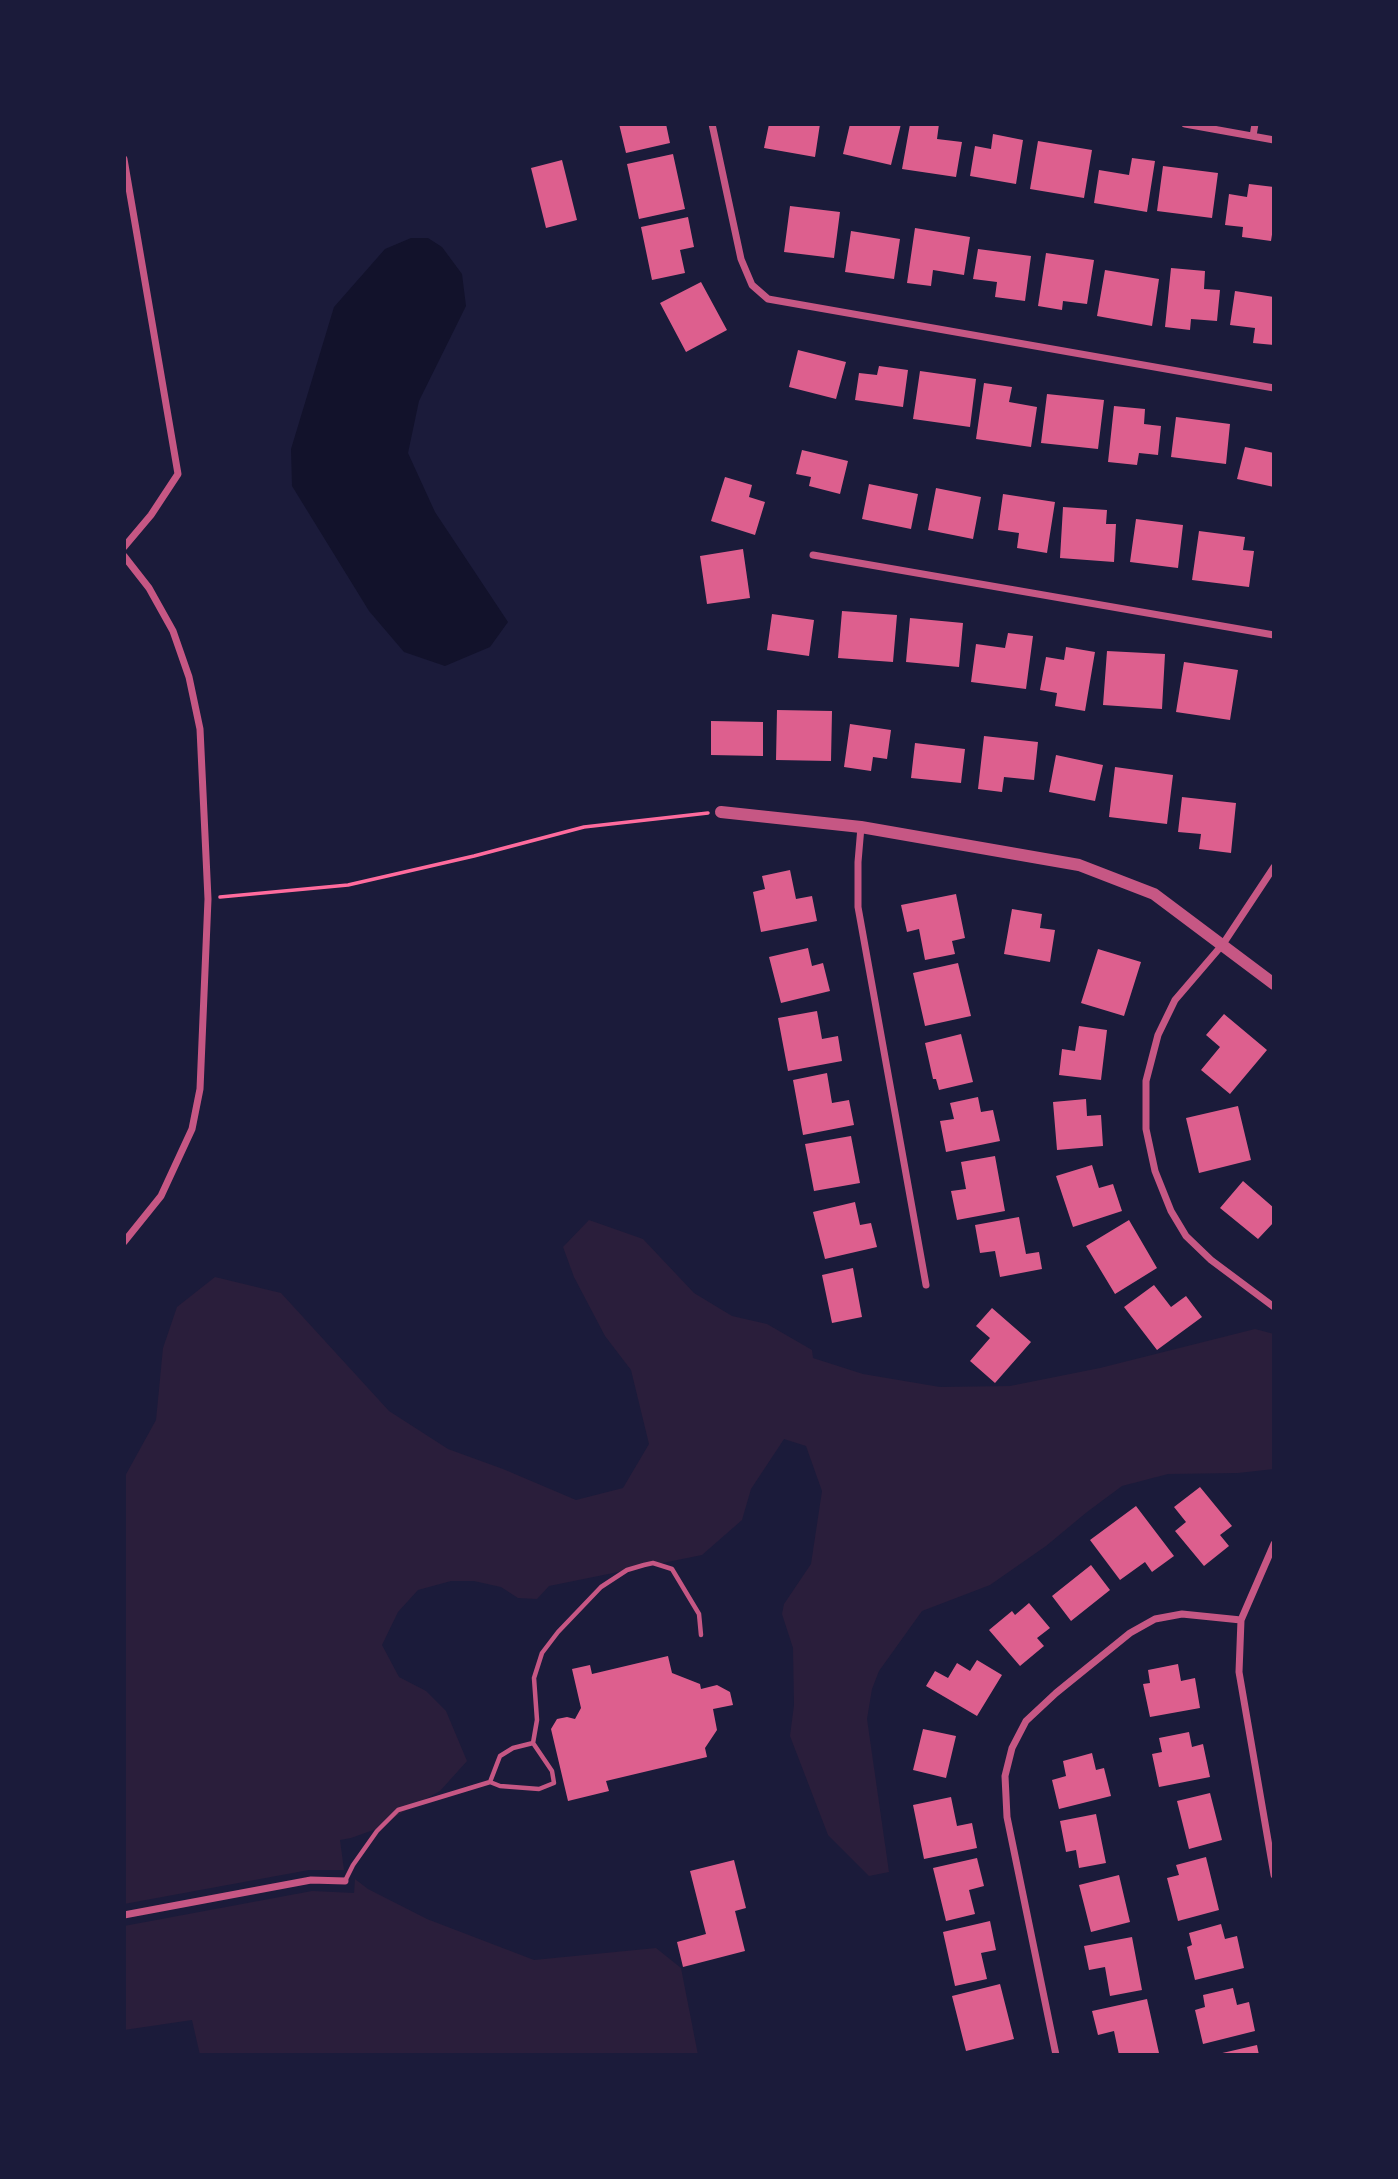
<!DOCTYPE html>
<style>
body{margin:0}
#map{position:relative;width:1398px;height:2179px;overflow:hidden;background:#1b1b3a;font-family:"Fira Sans Condensed",sans-serif}
canvas{display:block}
.frame{position:absolute;inset:0;border:126px solid #1b1b3a;pointer-events:none}
</style>
<div id="map">
<canvas width="1398" height="2179"></canvas>
<div class="frame"></div>
</div>
<script>
const context = document.querySelector('canvas').getContext('2d');
context.lineJoin = 'round';
function paint(path, color) {
  context.fillStyle = color;
  context.fill(path, 'evenodd');
}
function poly(rows) {
  const path = new Path2D();
  for (const r of rows) {
    path.moveTo(r[0], r[1]);
    for (let i = 2; i < r.length; i += 2) path.lineTo(r[i], r[i + 1]);
  }
  return path;
}
function strokePath(path, color, width, dash) {
  context.strokeStyle = color;
  context.lineWidth = width;
  context.lineCap = dash ? 'butt' : 'round';
  context.setLineDash(dash || []);
  context.stroke(path);
}
const green = poly([
 [589,1220,643,1239,694,1293,732,1316,767,1324,812,1350,813,1358,863,1374,940,1387,1010,1386,1100,1368,1255,1329,1274,1334,1274,1469,1238,1473,1168,1474,1122,1486,1087,1512,1046,1546,990,1585,922,1611,879,1671,872,1689,867,1719,889,1872,869,1876,828,1835,790,1736,794,1705,793,1648,782,1614,784,1604,811,1564,822,1491,806,1446,784,1439,751,1489,742,1520,702,1555,549,1586,537,1599,518,1598,501,1587,474,1581,451,1581,418,1590,398,1612,382,1645,399,1677,426,1691,446,1711,467,1761,440,1791,411,1807,376,1829,351,1838,340,1840,344,1870,309,1870,124,1904,124,1478,156,1420,163,1348,177,1307,215,1277,281,1293,389,1411,448,1449,503,1469,576,1500,623,1488,649,1444,631,1370,605,1336,574,1277,563,1247],
 [355,1879,368,1889,427,1919,534,1960,656,1948,681,1968,698,2055,200,2055,192,2020,124,2030,124,1926,312,1891,354,1893]
]);
const water = poly([
 [411,238,428,238,442,247,462,274,466,306,419,401,408,453,435,512,508,622,490,647,445,666,404,652,369,611,292,486,291,449,334,307,385,249]
]);
const building = poly([
 [619,124,666,124,670,143,626,153],
 [769,124,820,124,815,157,764,148],
 [850,124,901,124,891,165,843,154],
 [910,124,939,124,937,139,962,142,956,177,902,169],
 [993,134,1023,140,1016,184,970,176,975,146,991,149],
 [1038,141,1092,150,1084,198,1030,189],
 [673,154,685,209,639,219,627,164],
 [1132,158,1155,161,1147,212,1094,203,1099,170,1129,175],
 [562,160,577,220,546,228,531,168],
 [1163,166,1218,173,1212,218,1157,211],
 [1249,184,1274,187,1274,222,1271,241,1242,237,1243,227,1225,225,1229,194,1247,197],
 [790,206,840,212,834,258,784,252],
 [688,217,694,247,680,250,685,273,652,280,641,227],
 [915,228,970,237,964,275,933,270,931,286,907,283],
 [851,231,900,239,894,279,845,272],
 [978,249,1031,256,1025,301,995,297,997,282,973,279],
 [1046,253,1094,260,1087,304,1063,301,1062,310,1038,306],
 [1171,268,1205,271,1204,289,1220,290,1217,321,1191,319,1190,330,1165,327],
 [1105,270,1159,279,1152,326,1097,316],
 [701,282,727,330,686,352,660,303],
 [1235,291,1274,297,1274,345,1253,343,1255,328,1230,325],
 [798,350,846,362,836,399,789,387],
 [879,366,908,370,903,407,855,400,859,373,877,375],
 [920,371,976,379,970,427,913,419],
 [984,383,1012,387,1009,402,1037,407,1031,447,976,439],
 [1047,394,1104,400,1098,449,1041,443],
 [1114,406,1145,409,1144,424,1161,426,1158,455,1139,453,1137,465,1108,462],
 [1176,417,1230,424,1226,464,1171,457],
 [1245,447,1274,453,1274,487,1237,479],
 [802,450,848,461,840,494,809,486,811,477,796,474],
 [725,477,752,485,749,497,765,502,755,535,711,521],
 [869,484,918,494,911,529,862,519],
 [936,488,981,497,973,539,928,530],
 [1003,494,1055,502,1047,553,1017,548,1019,533,998,530],
 [1063,507,1107,510,1106,524,1116,524,1114,562,1060,558],
 [1136,519,1183,525,1178,568,1130,562],
 [1199,531,1245,537,1243,550,1254,551,1249,587,1192,580],
 [743,549,750,598,707,604,700,556],
 [842,611,897,615,893,662,838,658],
 [772,614,814,620,809,656,767,650],
 [910,618,963,623,959,667,906,662],
 [1008,633,1033,636,1026,689,971,682,976,644,1005,648],
 [1066,647,1095,652,1085,711,1055,706,1057,693,1040,690,1046,657,1064,660],
 [1107,651,1165,654,1162,709,1103,705],
 [1184,662,1238,670,1230,720,1176,712],
 [777,710,832,711,831,761,776,760],
 [711,721,763,722,763,756,711,755],
 [850,724,891,730,887,759,873,757,871,771,844,767],
 [984,736,1038,742,1034,780,1004,777,1002,792,978,789],
 [915,743,965,749,961,783,911,778],
 [1056,755,1103,765,1095,801,1049,792],
 [1115,767,1173,775,1167,824,1109,817],
 [1182,797,1236,803,1231,853,1199,849,1201,834,1178,832],
 [790,870,796,899,812,896,817,921,761,932,753,892,765,889,762,876],
 [956,894,965,938,952,941,955,954,925,960,919,929,907,932,901,905],
 [1012,909,1042,914,1040,928,1055,930,1050,962,1004,954],
 [808,948,812,966,823,963,830,991,781,1003,769,957],
 [1098,949,1141,962,1124,1016,1081,1003],
 [958,963,971,1016,925,1026,913,973],
 [817,1011,822,1039,838,1036,842,1061,788,1071,778,1018],
 [1224,1014,1267,1050,1230,1094,1201,1070,1220,1047,1206,1035],
 [1079,1026,1107,1030,1101,1080,1059,1075,1062,1049,1075,1051],
 [961,1034,973,1082,939,1090,936,1079,933,1079,925,1043],
 [827,1073,832,1103,849,1100,854,1125,803,1135,793,1080],
 [978,1097,981,1112,993,1110,1000,1141,946,1152,940,1121,954,1119,950,1103],
 [1086,1099,1087,1116,1101,1115,1103,1146,1057,1150,1053,1102],
 [1238,1106,1251,1160,1199,1173,1186,1118],
 [851,1136,860,1183,814,1191,805,1144],
 [995,1156,1005,1211,957,1220,951,1191,966,1189,961,1162],
 [1092,1165,1099,1188,1113,1184,1122,1211,1073,1227,1056,1176],
 [1243,1181,1274,1208,1274,1222,1258,1239,1220,1208],
 [855,1202,860,1225,871,1223,877,1247,825,1259,813,1212],
 [1019,1217,1026,1254,1039,1252,1042,1269,1000,1277,995,1251,980,1253,975,1225],
 [1129,1220,1157,1268,1115,1294,1086,1246],
 [853,1268,862,1317,832,1323,822,1275],
 [1154,1285,1171,1307,1186,1296,1202,1317,1157,1350,1124,1307],
 [992,1308,1031,1342,995,1383,970,1361,990,1338,976,1326],
 [1200,1487,1232,1526,1220,1535,1229,1546,1204,1566,1175,1531,1186,1522,1174,1507],
 [1136,1506,1174,1556,1152,1572,1145,1562,1120,1580,1090,1540],
 [1091,1565,1110,1590,1071,1621,1052,1596],
 [1029,1603,1050,1628,1037,1638,1044,1646,1020,1666,989,1630,1012,1611,1015,1615],
 [668,1656,672,1673,700,1684,701,1689,717,1685,730,1692,733,1705,713,1709,717,1730,705,1748,707,1757,606,1781,609,1791,568,1801,551,1729,557,1719,567,1717,575,1719,581,1708,572,1669,590,1665,592,1674],
 [977,1660,1002,1675,977,1716,926,1686,935,1671,948,1678,957,1663,970,1671],
 [1178,1664,1181,1681,1195,1678,1200,1708,1150,1717,1143,1684,1150,1683,1148,1670],
 [923,1729,956,1736,946,1778,913,1770],
 [1189,1732,1192,1747,1203,1744,1210,1777,1159,1787,1152,1754,1162,1752,1159,1738],
 [1092,1753,1096,1770,1104,1768,1111,1796,1059,1809,1052,1780,1066,1776,1063,1761],
 [1210,1793,1222,1840,1189,1849,1177,1801],
 [951,1797,957,1826,972,1823,977,1848,924,1859,913,1805],
 [1096,1814,1106,1863,1079,1868,1076,1850,1066,1852,1060,1821],
 [1206,1857,1219,1910,1178,1921,1167,1878,1179,1875,1176,1865],
 [977,1858,984,1886,969,1890,975,1914,946,1921,933,1868],
 [734,1860,746,1908,735,1911,745,1951,683,1967,677,1942,706,1934,690,1871],
 [1119,1875,1130,1922,1091,1932,1079,1885],
 [990,1921,996,1950,981,1953,987,1979,955,1986,943,1932],
 [1221,1924,1225,1939,1237,1936,1244,1968,1195,1980,1187,1947,1192,1945,1189,1933],
 [1132,1937,1142,1990,1110,1996,1105,1967,1089,1970,1084,1946],
 [1000,1984,1014,2039,966,2051,952,1996],
 [1233,1988,1237,2005,1249,2002,1255,2031,1203,2044,1195,2010,1205,2007,1203,1995],
 [1147,1999,1159,2053,1150,2055,1119,2055,1114,2031,1098,2035,1092,2011],
 [1257,2045,1259,2055,1218,2055,1218,2054]
]);
const path = poly([
 [220,897,348,885,474,856,584,827,708,813]
]);
const service = poly([
 [490,1782,500,1756,513,1748,533,1743],
 [345,1881,353,1865,377,1831,398,1810,490,1782,500,1786,539,1789,554,1783,552,1771,533,1743,537,1720,534,1678,542,1653,558,1632,601,1587,627,1570,644,1565,653,1563,672,1569,699,1614,701,1635]
]);
const minor = poly([
 [712,124,741,259,752,285,768,299,1274,388],
 [1185,124,1274,140],
 [1253,136,1255,124],
 [124,159,178,474,151,515,124,547],
 [813,555,1274,635],
 [124,556,149,588,173,631,189,677,200,729,208,899,200,1089,192,1129,161,1196,124,1242],
 [861,827,858,862,858,907,926,1285],
 [1274,867,1223,944,1175,1000,1158,1035,1146,1081,1146,1129,1155,1171,1171,1211,1186,1236,1211,1260,1274,1307],
 [1274,1544,1241,1620,1239,1672,1274,1875],
 [124,1915,311,1880,345,1881],
 [1056,2055,1007,1817,1005,1776,1012,1748,1026,1721,1056,1693,1130,1633,1155,1619,1182,1614,1241,1620]
]);
const tertiary = poly([
 [721,812,861,827,1079,865,1154,894,1274,984]
]);
paint(green, '#2a1e3b');
paint(water, '#12122b');
paint(building, '#dd5f8e');
strokePath(path, '#ff6b9d', 3.5);
strokePath(service, '#c65784', 4.5);
strokePath(minor, '#c65784', 7);
strokePath(tertiary, '#c65784', 12);
</script>
